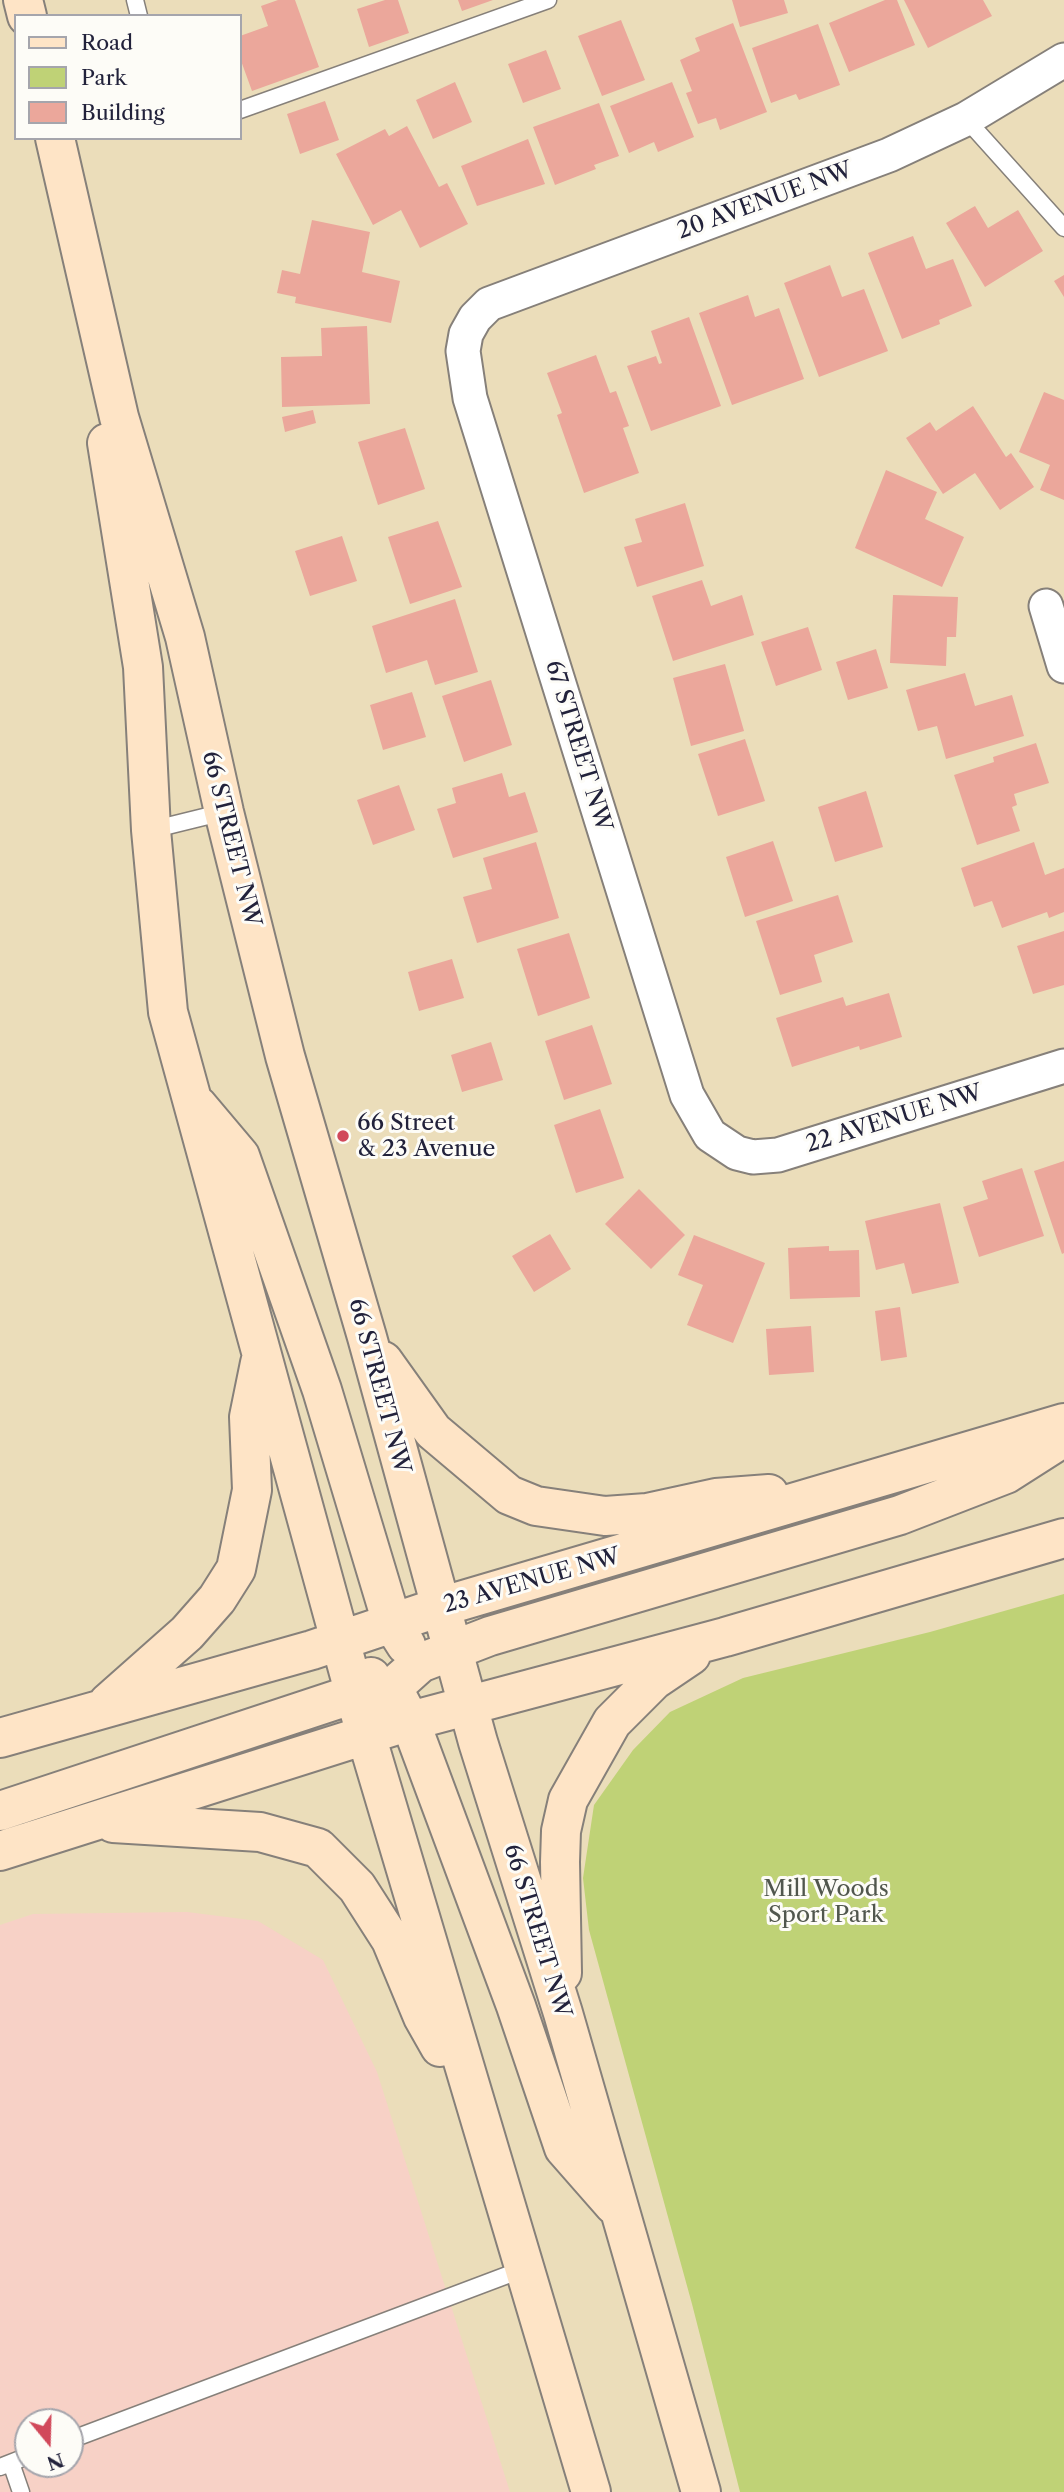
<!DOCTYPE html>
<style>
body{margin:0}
#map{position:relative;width:1064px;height:2492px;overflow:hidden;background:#ebddba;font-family:"Libre Caslon Text",serif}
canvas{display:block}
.legend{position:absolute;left:14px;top:14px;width:228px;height:126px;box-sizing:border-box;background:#fdfcf7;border:2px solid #a5a5ac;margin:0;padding:9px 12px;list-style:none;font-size:21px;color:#22223b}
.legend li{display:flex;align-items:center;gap:14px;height:35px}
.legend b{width:35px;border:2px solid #a5a5ac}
.north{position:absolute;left:14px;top:2408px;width:70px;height:70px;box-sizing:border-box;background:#fdfcf7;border:2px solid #a5a5ac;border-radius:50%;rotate:161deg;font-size:19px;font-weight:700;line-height:28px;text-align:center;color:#22223b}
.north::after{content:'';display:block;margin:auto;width:24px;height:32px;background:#d1495b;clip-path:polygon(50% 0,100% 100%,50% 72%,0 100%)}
</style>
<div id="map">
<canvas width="1064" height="2492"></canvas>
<ul class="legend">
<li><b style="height:9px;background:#fee4c6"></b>Road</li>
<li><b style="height:19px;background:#bfd276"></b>Park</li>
<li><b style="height:19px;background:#eba79b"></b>Building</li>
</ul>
<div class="north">N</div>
</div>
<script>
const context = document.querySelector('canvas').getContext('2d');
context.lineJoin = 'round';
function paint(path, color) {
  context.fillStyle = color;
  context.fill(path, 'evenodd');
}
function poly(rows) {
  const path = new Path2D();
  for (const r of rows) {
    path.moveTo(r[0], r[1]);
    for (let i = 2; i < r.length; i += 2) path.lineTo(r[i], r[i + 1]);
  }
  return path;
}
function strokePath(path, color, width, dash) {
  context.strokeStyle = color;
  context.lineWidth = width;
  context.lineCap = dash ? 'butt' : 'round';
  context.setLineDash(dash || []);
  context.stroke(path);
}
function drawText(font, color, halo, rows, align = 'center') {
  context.font = font + ' "Libre Caslon Text",serif';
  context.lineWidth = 6;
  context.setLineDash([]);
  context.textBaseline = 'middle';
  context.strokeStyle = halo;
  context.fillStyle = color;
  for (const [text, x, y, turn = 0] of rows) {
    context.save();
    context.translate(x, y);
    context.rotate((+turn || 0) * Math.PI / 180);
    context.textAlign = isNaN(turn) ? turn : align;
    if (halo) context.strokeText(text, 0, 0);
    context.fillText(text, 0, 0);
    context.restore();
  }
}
const built = poly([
 [187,1912,258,1921,323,1960,377,2072,510,2492,0,2492,0,1925,33,1914],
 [28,2422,70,2422,70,2464,28,2464]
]);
const green = poly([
 [1064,1594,1064,2492,740,2492,692,2304,589,1930,583,1878,594,1805,633,1750,670,1712,743,1678,930,1632]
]);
const building = poly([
 [278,0,295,0,319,67,252,91,240,58,240,36,268,26,261,6],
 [385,0,398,0,409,33,369,47,357,9],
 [458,0,493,0,462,11],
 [732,0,784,0,788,13,740,27],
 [885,0,897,0,915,45,849,72,829,23],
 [904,0,983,0,992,16,928,48],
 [621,20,645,80,602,96,578,36],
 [733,23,767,112,720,130,716,118,698,124,686,93,692,91,680,60,700,51,695,38],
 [818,24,840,85,799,100,796,94,771,103,752,48],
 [546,50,561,89,523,103,508,64],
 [455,82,472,122,433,139,416,100],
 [672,82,694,137,658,152,654,142,629,153,610,106],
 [325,101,339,140,300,154,287,114],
 [599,103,619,156,594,165,596,169,555,185,533,127],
 [407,126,439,187,447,183,468,224,420,248,401,210,373,225,336,154,385,129,389,136],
 [528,139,545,184,477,206,461,166],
 [975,206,988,228,1018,210,1043,251,985,287,946,223],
 [312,220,370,232,362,272,400,281,391,323,295,303,296,297,277,293,282,270,300,274],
 [913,236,926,269,953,259,972,306,939,320,940,324,902,339,868,253],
 [830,265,842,297,864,289,888,351,819,377,784,283],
 [1064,275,1064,297,1054,281],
 [748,295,755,317,779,308,804,379,732,405,699,313],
 [689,317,721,406,651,431,627,366,656,356,659,364,662,363,651,331],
 [367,326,370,404,282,407,281,357,322,356,321,328],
 [596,355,610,393,616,391,629,426,623,428,639,473,584,493,557,415,562,413,547,373],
 [1044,392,1064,400,1064,500,1040,490,1050,465,1019,452],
 [973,406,1006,457,1011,453,1034,487,1000,510,975,473,943,494,906,438,930,422,936,431],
 [313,410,316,423,285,432,282,417],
 [405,428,425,489,378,505,358,442],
 [886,470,937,492,925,519,964,537,942,587,855,548],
 [685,503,704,566,637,587,624,547,642,542,635,519],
 [438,521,462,587,410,604,388,537],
 [342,536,357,581,310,596,295,551],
 [702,580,711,606,742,595,754,635,673,661,652,596],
 [893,595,958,597,956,637,947,637,946,666,890,663],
 [455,599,478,672,435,685,427,660,386,673,372,626],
 [808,627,822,670,776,686,761,642],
 [876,649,888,688,848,700,836,662],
 [725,664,744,731,691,746,673,678],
 [965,673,975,706,1012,695,1024,736,946,759,937,726,918,731,906,690],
 [491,680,512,745,464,762,442,696],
 [412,692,426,737,383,750,370,705],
 [745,739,765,801,718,816,698,754],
 [1036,743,1049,783,1014,794,1017,805,1012,807,1020,831,977,845,954,775,994,762,993,757],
 [502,773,509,797,525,792,538,832,453,858,437,809,456,803,452,788],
 [399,785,415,830,373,845,357,800],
 [866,791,883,847,835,862,818,807],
 [773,841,793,901,745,917,726,857],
 [536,842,559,918,477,943,463,897,492,889,483,858],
 [1034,842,1045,875,1064,868,1064,912,1049,918,1047,912,1002,928,992,901,974,907,961,868],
 [838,895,853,942,814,955,822,982,780,995,756,921],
 [1064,931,1064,985,1033,994,1017,946],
 [569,933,590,998,538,1016,517,949],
 [452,959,464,998,419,1011,408,972],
 [889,993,902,1037,860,1050,859,1046,792,1067,776,1018,843,997,846,1006],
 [592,1025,612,1084,564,1100,545,1041],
 [491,1042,503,1080,462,1092,451,1055],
 [600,1109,624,1178,576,1193,554,1125],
 [1064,1161,1064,1253,1062,1254,1034,1171],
 [1022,1168,1044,1236,979,1257,963,1207,988,1199,982,1181],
 [639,1189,685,1235,651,1269,605,1224],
 [940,1203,959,1283,912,1294,904,1263,876,1270,865,1221],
 [550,1234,571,1269,534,1292,512,1256],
 [694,1235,765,1263,733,1343,687,1325,703,1285,678,1275],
 [829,1246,829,1251,859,1250,860,1297,790,1299,788,1248],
 [900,1307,907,1357,881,1361,875,1311],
 [811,1326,814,1372,769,1375,766,1329]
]);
const service = poly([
 [135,0,139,16],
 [240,110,548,0],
 [966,119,1064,228],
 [151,830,224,812],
 [70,2440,526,2268],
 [11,2463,21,2492],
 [0,2467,28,2456]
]);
const minor = poly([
 [1064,60,966,119,889,155,489,304,475,318,466,334,463,351,470,398,687,1095,710,1135,737,1153,753,1157,778,1155,1064,1066],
 [1046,606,1064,666]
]);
const secondary = poly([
 [23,0,27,16],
 [55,138,119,417,185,637,224,812,285,1056,367,1337,478,1742,563,2013,701,2492],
 [107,443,143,667,151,830,168,1012,366,1735,591,2492],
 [197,1105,240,1156,322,1390,392,1623,406,1645],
 [383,1361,433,1431,509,1495,536,1506,605,1516,647,1513,716,1498,769,1494],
 [398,1698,410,1721,516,2006,564,2148,614,2205],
 [108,1703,187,1633,217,1599,236,1569,252,1490,249,1417,260,1363],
 [366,1735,375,1712,391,1689,420,1663,490,1636,900,1515,1006,1474,1064,1437],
 [0,1738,312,1650,440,1607,1064,1423],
 [0,1811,354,1694,371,1677],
 [113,1823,260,1832,318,1848,357,1887,391,1940,423,2017,440,2047],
 [0,1851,410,1721,725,1637,1064,1538],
 [562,1973,560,1862,561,1831,568,1800,612,1722,654,1680,691,1655]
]);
const markers = [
 [343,1136,7,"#d1495b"]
];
const streetNames = [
 ["20 AVENUE NW",765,201,-20],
 ["67 STREET NW",578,746,73],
 ["66 STREET NW",231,839,76],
 ["22 AVENUE NW",894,1119,-17],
 ["66 STREET NW",379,1386,75],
 ["23 AVENUE NW",532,1581,-16],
 ["66 STREET NW",537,1931,73]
];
const poiNames = [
 ["66 Street",357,1123],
 ["& 23 Avenue",357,1149]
];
const parkNames = [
 ["Mill Woods",826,1889],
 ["Sport Park",826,1915]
];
paint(built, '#f7d1c6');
paint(green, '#bfd276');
paint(building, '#eba79b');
strokePath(service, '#86807a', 19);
strokePath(minor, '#86807a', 37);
strokePath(secondary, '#86807a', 42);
strokePath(service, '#fff', 16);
strokePath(minor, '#fff', 33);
strokePath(secondary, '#fee4c6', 38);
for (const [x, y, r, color] of markers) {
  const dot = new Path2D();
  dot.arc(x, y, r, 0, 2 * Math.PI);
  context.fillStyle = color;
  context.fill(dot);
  strokePath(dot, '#fdfcf7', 2.5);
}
drawText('23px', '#22223b', '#fdfcf7', streetNames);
drawText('23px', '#22223b', '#fdfcf7', poiNames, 'left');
drawText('23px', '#51574d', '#fdfcf7', parkNames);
</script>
